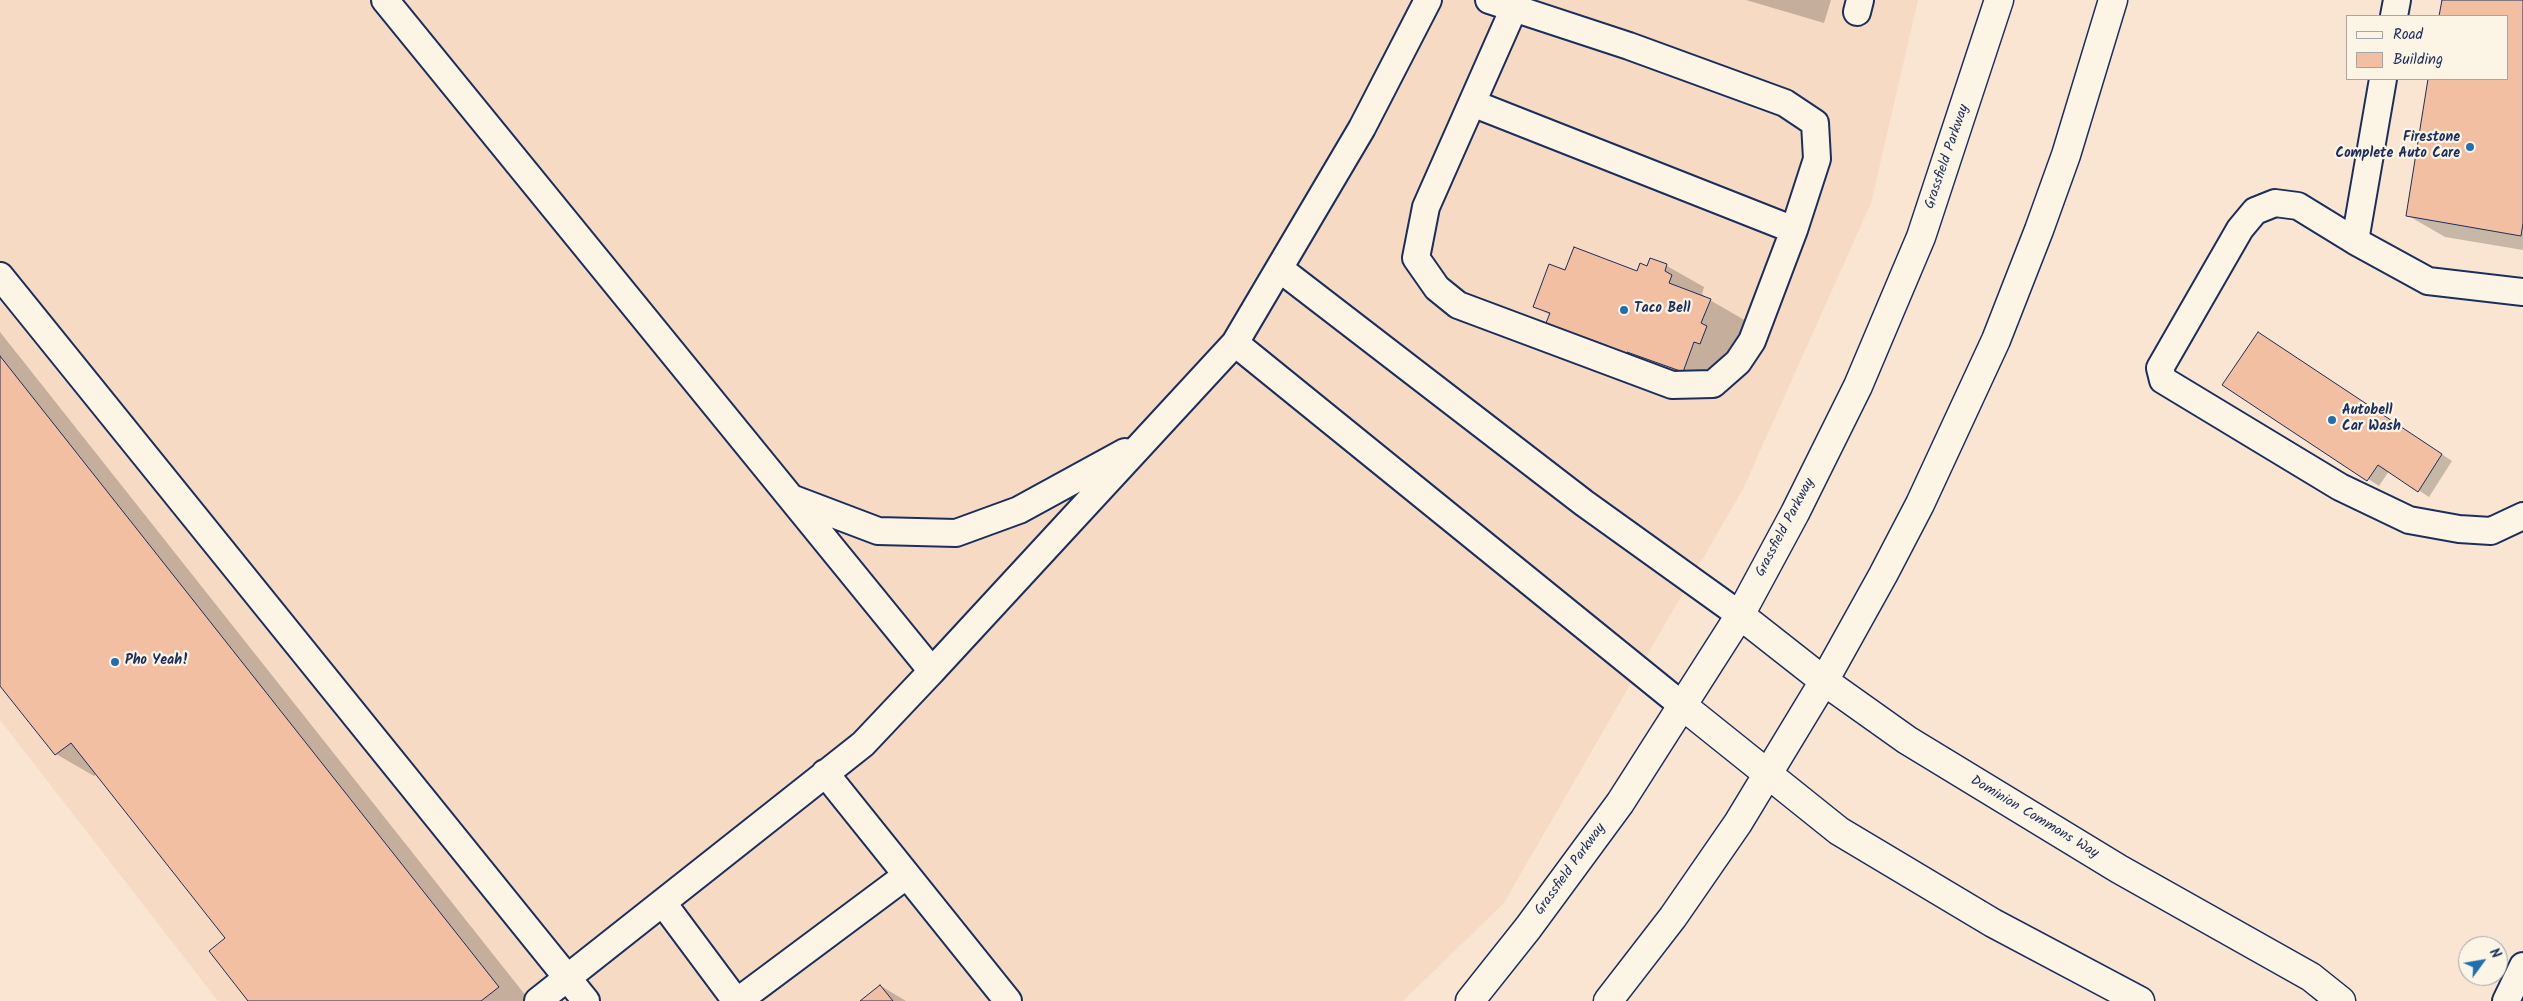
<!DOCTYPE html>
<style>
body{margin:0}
#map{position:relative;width:2523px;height:1001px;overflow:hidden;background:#f9e5d1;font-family:Kalam,sans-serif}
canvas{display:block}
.legend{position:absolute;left:2346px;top:15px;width:162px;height:65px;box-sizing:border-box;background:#fcf5e5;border:1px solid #a2a6af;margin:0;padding:6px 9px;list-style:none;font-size:15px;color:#1b2f5e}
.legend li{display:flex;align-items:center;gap:10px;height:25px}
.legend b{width:25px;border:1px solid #a2a6af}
.north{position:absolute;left:2458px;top:936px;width:50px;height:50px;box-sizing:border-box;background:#fcf5e5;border:1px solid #a2a6af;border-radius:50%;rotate:58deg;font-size:14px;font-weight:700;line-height:20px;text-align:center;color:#1b2f5e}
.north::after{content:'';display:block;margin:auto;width:18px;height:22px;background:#1f6fb2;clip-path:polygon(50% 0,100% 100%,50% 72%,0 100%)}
</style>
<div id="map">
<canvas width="2523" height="1001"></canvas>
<ul class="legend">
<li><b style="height:6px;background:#fcf5e5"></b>Road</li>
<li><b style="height:14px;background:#f2bfa3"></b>Building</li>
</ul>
<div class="north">N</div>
</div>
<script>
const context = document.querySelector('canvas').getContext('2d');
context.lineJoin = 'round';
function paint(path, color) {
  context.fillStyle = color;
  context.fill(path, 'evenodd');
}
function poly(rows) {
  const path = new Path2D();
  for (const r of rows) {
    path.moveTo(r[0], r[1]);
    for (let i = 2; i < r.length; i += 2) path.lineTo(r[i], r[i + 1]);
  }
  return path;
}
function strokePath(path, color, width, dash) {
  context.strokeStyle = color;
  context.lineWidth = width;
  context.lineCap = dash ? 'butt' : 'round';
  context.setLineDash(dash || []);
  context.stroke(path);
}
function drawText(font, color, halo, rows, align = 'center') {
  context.font = font + ' Kalam,sans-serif';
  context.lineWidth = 4.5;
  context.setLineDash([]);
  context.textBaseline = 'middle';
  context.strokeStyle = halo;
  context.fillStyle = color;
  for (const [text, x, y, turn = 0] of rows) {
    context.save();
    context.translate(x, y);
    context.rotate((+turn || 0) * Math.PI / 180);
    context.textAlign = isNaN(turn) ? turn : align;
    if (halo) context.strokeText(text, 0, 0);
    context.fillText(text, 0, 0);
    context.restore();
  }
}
const built = poly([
 [0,0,1918,0,1871,203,1743,489,1504,903,1403,1001,218,1001,0,720]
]);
const shadow = poly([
 [1746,0,1831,0,1824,23],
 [2443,0,2523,0,2523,250,2445,237,2407,215,2430,79,2507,79,2507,16,2440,16],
 [1667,266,1704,287,1702,294,1708,299,1748,322,1721,393,1585,344,1547,323,1550,315,1535,307,1566,272,1638,272,1648,267],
 [0,332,530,1001,250,1001,227,938,97,774,94,776,56,754,0,684],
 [2269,339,2452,461,2429,497,2389,471,2379,486,2224,385],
 [881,986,906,1001,862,1001]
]);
const building = poly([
 [2442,0,2523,0,2523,223,2521,236,2406,216,2428,79,2507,79,2507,16,2439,16,2442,0],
 [1574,247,1637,271,1640,263,1647,266,1650,258,1667,264,1665,271,1672,275,1669,283,1711,299,1701,323,1707,326,1700,344,1694,342,1683,372,1627,352,1626,356,1608,349,1608,346,1546,323,1550,313,1533,307,1549,264,1565,270,1574,247],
 [2258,332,2442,454,2418,492,2378,465,2367,481,2222,385,2258,332],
 [0,356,499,987,481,1001,248,1001,209,951,225,938,71,743,55,755,0,686,0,356],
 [880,985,893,1001,860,1001,880,985]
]);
const service = poly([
 [385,0,932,671,1235,343,1362,128,1428,0],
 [1489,0,1629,46,1785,103,1815,123,1817,159,1794,230,1752,341,1738,362,1713,384,1672,385,1458,305,1437,288,1416,258,1426,207,1514,8],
 [1857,12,1860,0],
 [2394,16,2397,0],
 [2383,79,2355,241,2428,281,2523,292],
 [1472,103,1794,230],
 [2355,241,2298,206,2275,203,2255,211,2240,229,2160,368,2163,380,2340,487,2409,520,2459,529,2491,531,2523,516],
 [1280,269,1584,503,1740,615],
 [0,276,586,1001],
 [1235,343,1683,706],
 [791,498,878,531,956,533,1019,510,1125,452],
 [825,773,1008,1001],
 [663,903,736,1001],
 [538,1001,863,744,932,671],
 [738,1001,907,875],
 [2506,1001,2523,966]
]);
const tertiary = poly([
 [1740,615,1824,681,1907,740,2119,869,2311,977,2341,1001],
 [1683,706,1839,831,1993,923,2140,1001],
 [1470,1001,1528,928,1620,803,1740,615,1795,513,1858,386,1921,237,1999,0],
 [1608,1001,1673,917,1738,823,1824,681,1883,575,1920,504,1996,340,2039,230,2066,155,2113,0]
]);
const markers = [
 [2470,147,5,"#1f6fb2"],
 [1624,310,5,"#1f6fb2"],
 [2332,420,5,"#1f6fb2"],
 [115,662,5,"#1f6fb2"]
];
const poiNames = [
 ["Firestone",2460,139,"right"],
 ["Complete Auto Care",2460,155,"right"],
 ["Taco Bell",1634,310],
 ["Autobell",2342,412],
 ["Car Wash",2342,428],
 ["Pho Yeah!",125,662]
];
const streetNames = [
 ["Grassfield Parkway",1948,157,-71],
 ["Grassfield Parkway",1786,528,-62],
 ["Dominion Commons Way",2034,818,31],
 ["Grassfield Parkway",1571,870,-54]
];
paint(built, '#f7dac3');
paint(shadow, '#0003');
paint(building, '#f2bfa3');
strokePath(building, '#1b2f5e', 1);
strokePath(service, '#1b2f5e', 30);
strokePath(tertiary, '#1b2f5e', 31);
strokePath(service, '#fcf5e5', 26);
strokePath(tertiary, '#fcf5e5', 28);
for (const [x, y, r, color] of markers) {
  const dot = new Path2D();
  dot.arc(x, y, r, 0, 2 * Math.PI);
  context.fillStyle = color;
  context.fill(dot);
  strokePath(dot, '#fcf5e5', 2);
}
drawText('bold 14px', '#1b2f5e', '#fcf5e5', poiNames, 'left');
drawText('14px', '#1b2f5e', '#fcf5e5', streetNames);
</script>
